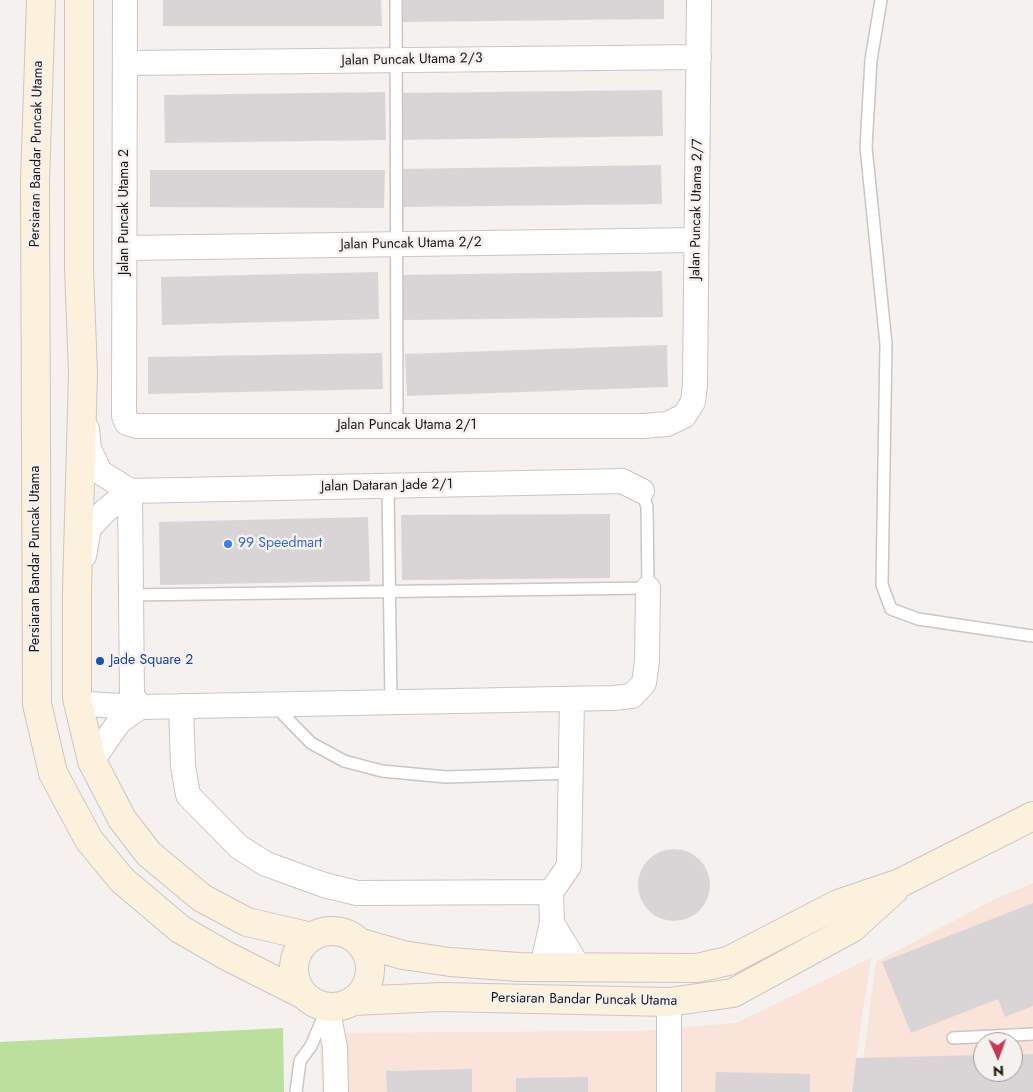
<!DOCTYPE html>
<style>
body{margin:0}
#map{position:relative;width:1033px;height:1092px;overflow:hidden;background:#f5f1ef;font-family:Jost,sans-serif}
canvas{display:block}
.north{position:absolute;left:973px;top:1032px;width:50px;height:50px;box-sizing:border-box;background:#f5f1ef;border:1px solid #9d9b99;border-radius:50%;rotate:178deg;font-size:14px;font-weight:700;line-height:20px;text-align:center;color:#1a1918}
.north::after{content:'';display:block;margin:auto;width:18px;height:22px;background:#c73756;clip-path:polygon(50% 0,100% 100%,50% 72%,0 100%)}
</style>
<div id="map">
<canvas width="1033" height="1092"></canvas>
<div class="north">N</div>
</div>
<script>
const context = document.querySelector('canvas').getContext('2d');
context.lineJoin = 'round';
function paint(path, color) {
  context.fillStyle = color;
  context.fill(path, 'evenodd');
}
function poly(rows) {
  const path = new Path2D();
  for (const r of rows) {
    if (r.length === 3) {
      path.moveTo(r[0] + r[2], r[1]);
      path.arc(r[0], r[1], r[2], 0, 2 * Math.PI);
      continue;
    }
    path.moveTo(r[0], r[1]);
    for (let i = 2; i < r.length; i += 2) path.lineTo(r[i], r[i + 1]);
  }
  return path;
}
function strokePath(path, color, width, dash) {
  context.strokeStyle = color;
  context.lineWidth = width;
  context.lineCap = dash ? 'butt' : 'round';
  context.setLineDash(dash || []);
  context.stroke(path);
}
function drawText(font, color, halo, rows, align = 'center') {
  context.font = font + ' Jost,sans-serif';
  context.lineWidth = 5;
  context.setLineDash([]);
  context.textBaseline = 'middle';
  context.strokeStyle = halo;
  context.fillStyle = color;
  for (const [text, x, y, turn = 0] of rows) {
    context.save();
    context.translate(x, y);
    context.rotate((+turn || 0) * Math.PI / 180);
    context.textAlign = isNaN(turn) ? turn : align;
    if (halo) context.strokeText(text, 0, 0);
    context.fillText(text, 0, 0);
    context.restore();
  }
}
const industrial = poly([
 [1033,883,1033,1092,859,1092,876,962,995,899],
 [983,1042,1013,1042,1013,1072,983,1072],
 [871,958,851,1092,322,1092,320,1033,638,1031,736,1023]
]);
const green = poly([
 [283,1028,284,1092,0,1092,0,1042]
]);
const building = poly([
 [163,0,381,0,382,26,163,26],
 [403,0,664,0,664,19,403,22],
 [662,90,663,136,400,140,400,93],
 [385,92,386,140,165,143,164,95],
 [661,165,662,204,401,207,400,169],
 [150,170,385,170,384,208,150,207],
 [662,271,663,317,403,320,402,275],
 [378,272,379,319,162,325,161,277],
 [667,345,668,387,407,396,405,354],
 [382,353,383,389,148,394,148,357],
 [610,514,610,578,402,580,401,515],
 [368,517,370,581,160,585,159,522],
 [674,885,36],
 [1033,903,1033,1006,1005,1017,998,999,911,1033,882,962],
 [1033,1054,1033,1092,852,1092,856,1058,983,1055,983,1072,1013,1072,1013,1055],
 [472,1069,472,1092,387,1092,386,1071],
 [716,1072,810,1074,810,1092,715,1092],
 [588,1077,588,1092,516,1092,516,1078]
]);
const lane = poly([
 [396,0,397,426],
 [881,0,871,60,866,147,886,344,882,585,891,609,918,619,1033,636],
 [388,487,391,702],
 [131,595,648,588,647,507,642,491],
 [275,706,311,743,344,761,382,771,446,777,571,773],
 [953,1038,1033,1034],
 [296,1092,300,1061,311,1046,325,1013]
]);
const street = poly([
 [125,0,124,416,127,423,137,426,643,426,667,424,684,416,693,402,695,385,699,0],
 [126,63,699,57],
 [125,248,696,240],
 [87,429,89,449,100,472,130,491],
 [130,491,622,481,642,491],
 [130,491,132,695,140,707],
 [84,556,89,528,106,510,130,491],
 [77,698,87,704,140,707,613,698,632,696,644,683,647,661,648,588],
 [181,706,183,766,188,795,239,847,266,864,324,885,357,893,551,892,569,866,572,699],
 [92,761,119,722,140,707],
 [552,923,579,968],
 [542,967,552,923,551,892],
 [669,1002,669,1092],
 [327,1007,335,1047,336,1092]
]);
const secondary = poly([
 [41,0,35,182,37,704,53,773,89,840,122,880,180,929,225,955,304,995],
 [79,0,79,269,83,373,77,590,77,698,92,761,122,819,149,854,202,898,247,922,312,937],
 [332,969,38],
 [361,943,403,955,450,962,519,967,697,968,728,961,838,904,900,883,1033,816],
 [353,1001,441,997,669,1002,733,993,852,928,894,890]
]);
const markers = [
 [228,544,5,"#3f7fe0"],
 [100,661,5,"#1a4fb4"]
];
const streetNames = [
 ["Jalan Puncak Utama 2/3",412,60,-1],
 ["Persiaran Bandar Puncak Utama",37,154,-89],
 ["Jalan Puncak Utama 2/7",697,209,-89],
 ["Jalan Puncak Utama 2",125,212,-90],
 ["Jalan Puncak Utama 2/2",411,244,-1],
 ["Jalan Puncak Utama 2/1",407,426],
 ["Jalan Dataran Jade 2/1",387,486,-1],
 ["Persiaran Bandar Puncak Utama",36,559,-90],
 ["Persiaran Bandar Puncak Utama",584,1000,1]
];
const shopNames = [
 ["99 Speedmart",238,544]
];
const transitNames = [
 ["Jade Square 2",110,661]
];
paint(industrial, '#fae3d8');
paint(green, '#bbdf9c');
paint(building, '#d9d5d7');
strokePath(lane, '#c9c6c4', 14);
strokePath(street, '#c9c6c4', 26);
strokePath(secondary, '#c9c6c4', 30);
strokePath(lane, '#fff', 11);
strokePath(street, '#fff', 24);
strokePath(secondary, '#fcf1dc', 28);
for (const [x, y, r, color] of markers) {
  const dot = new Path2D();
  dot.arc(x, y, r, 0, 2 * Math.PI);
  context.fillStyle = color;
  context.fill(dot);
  strokePath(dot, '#f5f1ef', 2);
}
drawText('14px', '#1a1918', '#f5f1ef', streetNames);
drawText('14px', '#366cbe', '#f5f1ef', shopNames, 'left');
drawText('14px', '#164399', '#f5f1ef', transitNames, 'left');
</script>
